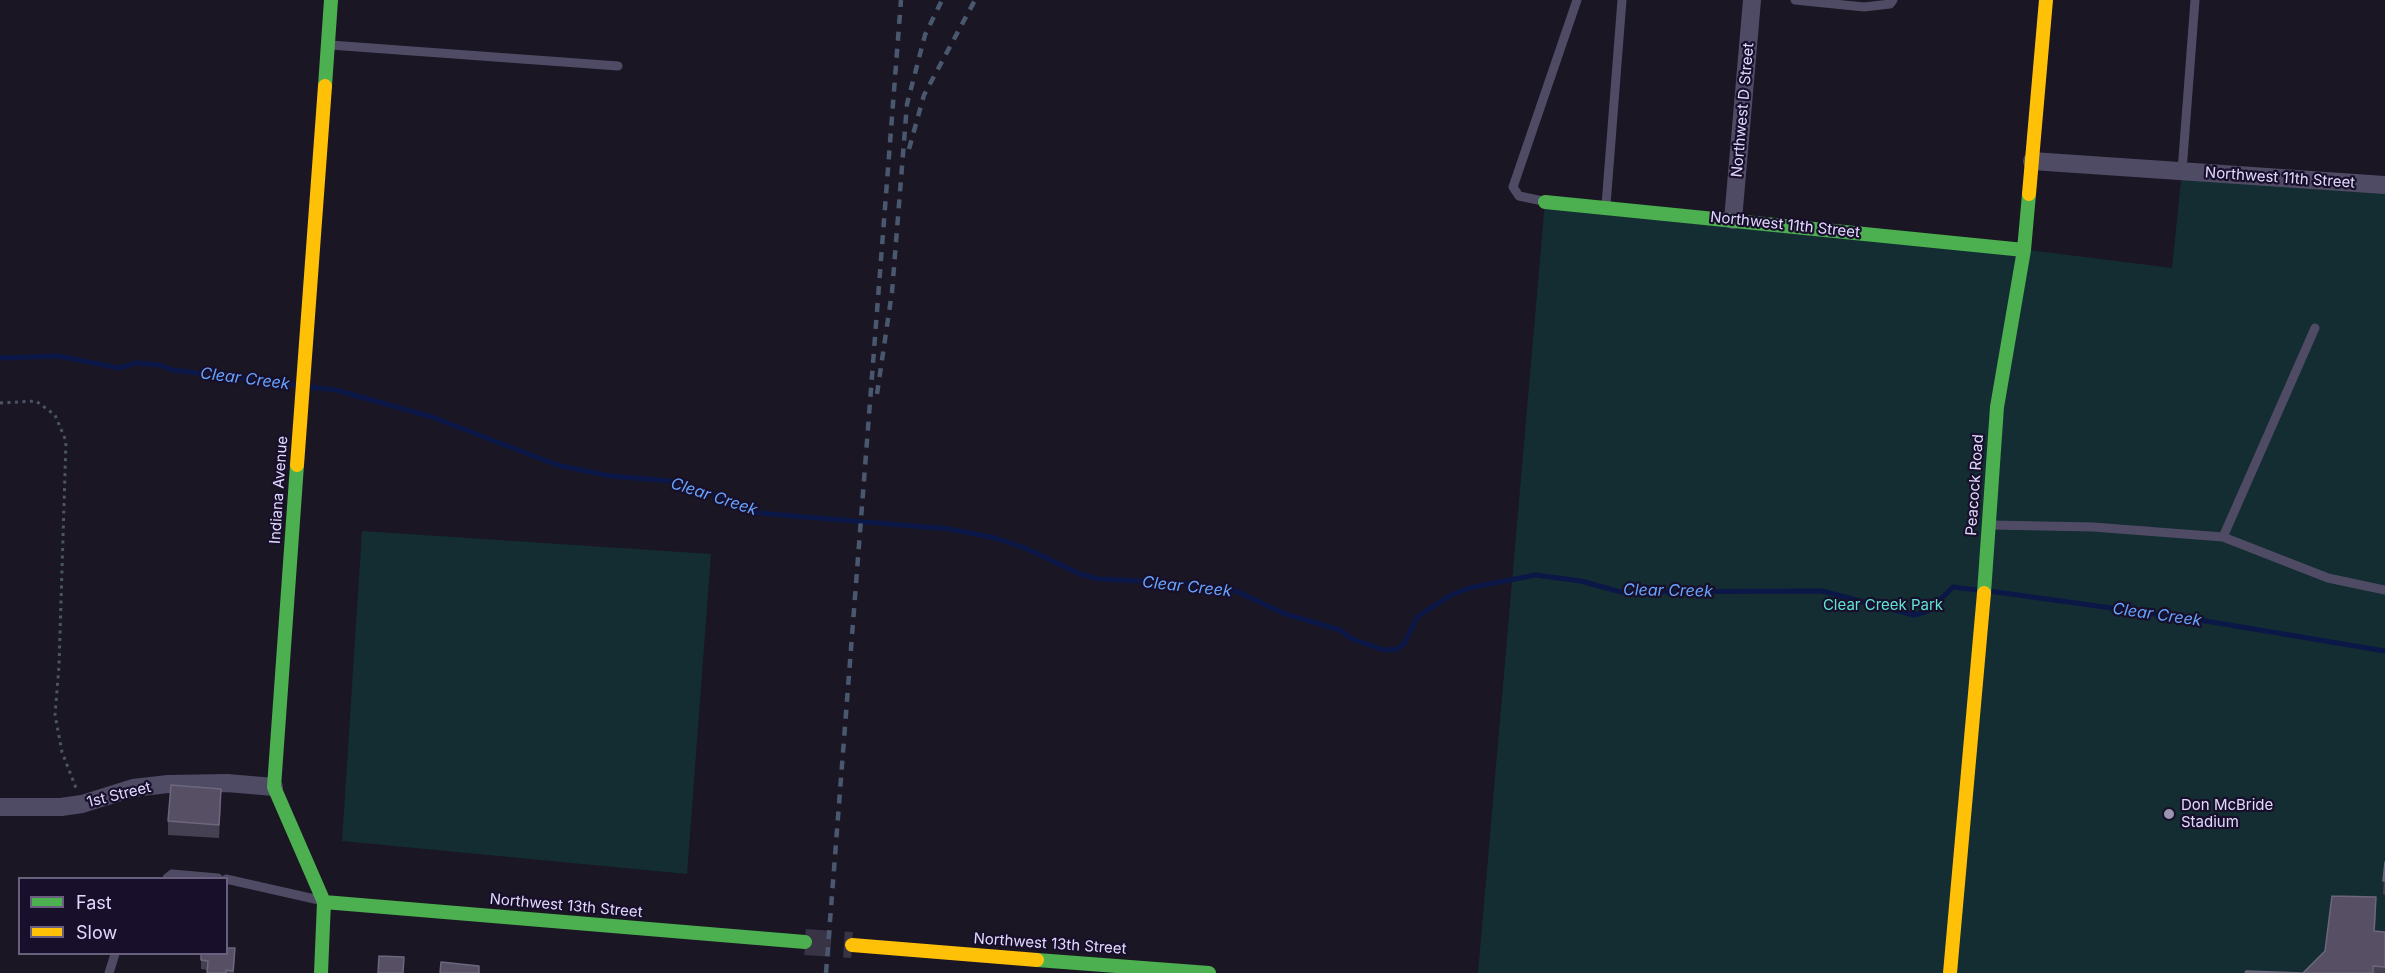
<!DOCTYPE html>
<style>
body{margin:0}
#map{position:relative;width:2385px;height:973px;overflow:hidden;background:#1a1624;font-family:Inter,sans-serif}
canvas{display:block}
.legend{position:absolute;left:18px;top:877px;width:210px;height:78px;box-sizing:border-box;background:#18102a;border:2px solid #69607f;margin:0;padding:8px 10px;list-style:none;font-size:18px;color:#e2d9ff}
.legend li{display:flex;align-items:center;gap:12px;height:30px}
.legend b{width:30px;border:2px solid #69607f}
</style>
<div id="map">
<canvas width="2385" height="973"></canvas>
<ul class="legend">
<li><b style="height:8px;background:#4caf50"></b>Fast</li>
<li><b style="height:8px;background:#ffc107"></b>Slow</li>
</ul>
</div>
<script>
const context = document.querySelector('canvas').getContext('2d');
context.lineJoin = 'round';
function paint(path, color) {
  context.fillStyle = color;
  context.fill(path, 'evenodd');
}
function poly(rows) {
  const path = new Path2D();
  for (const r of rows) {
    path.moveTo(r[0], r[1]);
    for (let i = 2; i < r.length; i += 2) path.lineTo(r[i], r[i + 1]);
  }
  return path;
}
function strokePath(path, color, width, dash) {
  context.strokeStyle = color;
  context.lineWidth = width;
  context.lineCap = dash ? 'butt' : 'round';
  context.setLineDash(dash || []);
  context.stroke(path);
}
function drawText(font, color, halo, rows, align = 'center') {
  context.font = font + ' Inter,sans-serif';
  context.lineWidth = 4.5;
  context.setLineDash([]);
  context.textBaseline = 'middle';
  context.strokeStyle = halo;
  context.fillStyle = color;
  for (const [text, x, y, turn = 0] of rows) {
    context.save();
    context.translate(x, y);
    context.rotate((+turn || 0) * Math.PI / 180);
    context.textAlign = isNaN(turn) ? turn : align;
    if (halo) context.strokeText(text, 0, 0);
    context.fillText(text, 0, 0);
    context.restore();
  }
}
const green = poly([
 [2182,171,2385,185,2385,973,1478,973,1545,202,1973,243,2172,268],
 [362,531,711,554,687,874,342,841]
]);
const stream = poly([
 [0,358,58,356,119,368,136,363,160,365,172,370,297,385],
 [309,387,336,390,432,417,557,465,610,476,671,481,706,491,758,513,949,529,995,538,1025,548,1080,574,1099,579,1185,583,1236,591,1285,614,1340,630,1352,639,1384,650,1397,649,1404,644,1417,617,1451,595,1469,588,1535,575,1581,581,1621,592,1822,591,1914,615,1928,611,1953,587,1977,590],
 [1989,591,2212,622,2385,651]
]);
const secondaryTunnel = poly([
 [805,942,852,945]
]);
const path = poly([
 [0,403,36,401,55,415,66,441,59,666,55,715,62,752,76,788]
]);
const lane = poly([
 [1795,0,1864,7,1890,4,1893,0],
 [330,45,618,66],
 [2182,171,2195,0],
 [1543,201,1519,196,1513,187,1577,0],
 [1606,205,1622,0],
 [1992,525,2093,527,2223,537,2315,328],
 [2223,537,2328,578,2385,590],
 [167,878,172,874,218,878],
 [226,879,319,900],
 [109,973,115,954]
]);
const street = poly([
 [2032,161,2385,185],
 [1733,220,1752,0],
 [0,807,61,807,82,804,133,788,168,784,227,783,274,787]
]);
const fast = poly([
 [325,86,331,0],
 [1545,202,2024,250],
 [297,465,274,787,324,902,321,973],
 [1984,593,1997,407,2024,250,2029,194],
 [324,902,805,942],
 [1037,960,1209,973]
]);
const slow = poly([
 [2029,194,2046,0],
 [297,465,325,86],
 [852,945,1037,960],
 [1950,973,1984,593]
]);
const rail = poly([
 [909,149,924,95,975,0],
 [877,394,892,292,907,104,925,35,942,0],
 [826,973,901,0]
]);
const wall = poly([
 [221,802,219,838,168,835,168,821],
 [2385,862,2385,895,2383,894],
 [2376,914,2375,931,2385,932,2385,973,2245,973,2303,973],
 [227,948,235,957,234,973,207,973,208,970,201,969,201,954]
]);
const shadedWall = poly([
 [221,789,221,802,219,838,219,825]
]);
const building = poly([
 [171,785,221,789,219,825,168,821,171,785],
 [2385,862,2385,881,2383,881,2385,862],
 [2332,896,2376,897,2374,931,2385,932,2385,967,2373,966,2373,973,2245,973,2246,971,2303,973,2325,951,2332,896],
 [226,940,227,940,227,948,235,948,233,971,226,970,226,973,207,973,208,961,201,960,201,954,226,954,226,940],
 [379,956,404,957,403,973,378,973,379,956],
 [441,962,479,966,479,973,440,973,441,962]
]);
const markers = [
 [2169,814,6,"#9c95b2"]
];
const streetNames = [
 ["Northwest D Street",1743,110,-85],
 ["Northwest 11th Street",2280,178,4],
 ["Northwest 11th Street",1785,225,6],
 ["Peacock Road",1975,485,-86],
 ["Indiana Avenue",279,490,-86],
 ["1st Street",119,795,-14],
 ["Northwest 13th Street",566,906,5],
 ["Northwest 13th Street",1050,944,4]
];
const parkNames = [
 ["Clear Creek Park",1883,605]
];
const poiNames = [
 ["Don McBride",2181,805],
 ["Stadium",2181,822]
];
const waterNames = [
 ["Clear Creek",245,379,7],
 ["Clear Creek",714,497,18],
 ["Clear Creek",1187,587,6],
 ["Clear Creek",1668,591,1],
 ["Clear Creek",2157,615,8]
];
paint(green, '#132d33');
strokePath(stream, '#0b1847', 5);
strokePath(secondaryTunnel, '#383345', 26, [26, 13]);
strokePath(path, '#4a5566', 3, [3, 4.5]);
strokePath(lane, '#504b65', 9);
strokePath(street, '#504b65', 18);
strokePath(fast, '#4caf50', 14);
strokePath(slow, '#ffc107', 14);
strokePath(rail, '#49586f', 4.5, [9, 8]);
paint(wall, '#464053');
paint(shadedWall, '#2d2838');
paint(building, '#575065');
strokePath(building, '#6c667e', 1.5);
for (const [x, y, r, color] of markers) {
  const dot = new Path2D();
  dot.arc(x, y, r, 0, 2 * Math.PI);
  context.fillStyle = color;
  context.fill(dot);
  strokePath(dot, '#18102a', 2);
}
drawText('15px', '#e2d9ff', '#18102a', streetNames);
drawText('15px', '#5fe5d5', '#18102a', parkNames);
drawText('15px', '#e2d9ff', '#18102a', poiNames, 'left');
drawText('italic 16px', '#67a4ff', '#18102a', waterNames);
</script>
